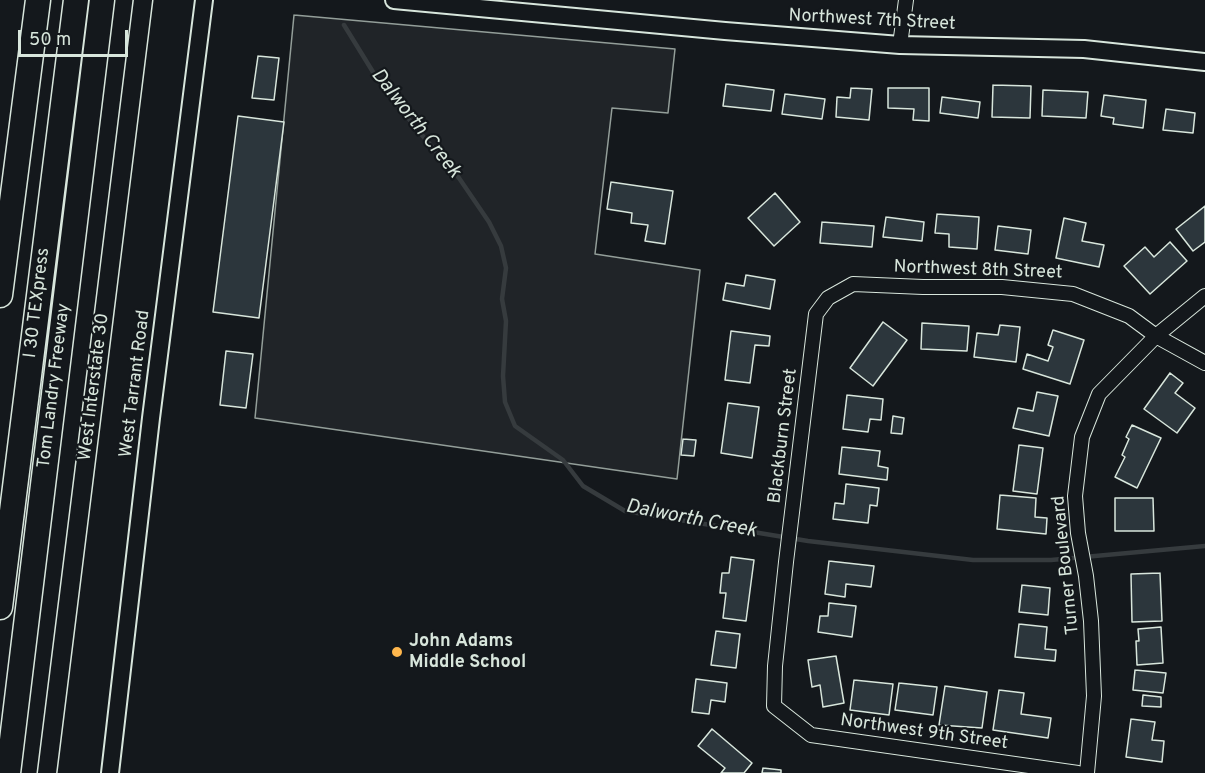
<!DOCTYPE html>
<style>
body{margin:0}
#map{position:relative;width:1205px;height:773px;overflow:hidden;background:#14181c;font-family:Overpass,sans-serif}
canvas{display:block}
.scale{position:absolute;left:18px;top:30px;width:110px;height:27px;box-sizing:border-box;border:3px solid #d8e6dc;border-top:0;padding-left:8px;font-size:18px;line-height:21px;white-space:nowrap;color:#d8e6dc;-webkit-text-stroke:4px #14181c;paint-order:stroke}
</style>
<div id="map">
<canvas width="1205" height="773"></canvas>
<div class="scale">50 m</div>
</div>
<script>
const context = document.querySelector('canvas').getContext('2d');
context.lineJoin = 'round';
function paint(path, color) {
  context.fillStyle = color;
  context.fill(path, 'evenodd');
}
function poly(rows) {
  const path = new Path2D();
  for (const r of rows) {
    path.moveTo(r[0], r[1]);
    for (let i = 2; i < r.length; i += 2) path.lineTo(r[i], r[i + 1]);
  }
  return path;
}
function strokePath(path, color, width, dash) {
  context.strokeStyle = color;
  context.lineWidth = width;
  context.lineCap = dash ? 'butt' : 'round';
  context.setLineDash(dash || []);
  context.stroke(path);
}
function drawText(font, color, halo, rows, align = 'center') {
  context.font = font + ' Overpass,sans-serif';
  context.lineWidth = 4.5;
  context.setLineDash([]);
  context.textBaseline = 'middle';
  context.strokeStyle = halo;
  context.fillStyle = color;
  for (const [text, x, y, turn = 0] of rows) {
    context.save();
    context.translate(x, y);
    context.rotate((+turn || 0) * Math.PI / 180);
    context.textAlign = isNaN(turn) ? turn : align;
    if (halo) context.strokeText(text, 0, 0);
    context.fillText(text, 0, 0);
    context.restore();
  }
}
const green = poly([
 [294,15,675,49,668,113,612,108,595,254,700,270,677,479,255,418,294,15]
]);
const stream = poly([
 [344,25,373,72,415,127,459,178,489,222,501,246,506,268,502,299,506,321,503,376,505,402,515,426,563,460,583,486,625,511,808,541,973,560,1051,560,1205,546]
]);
const building = poly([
 [258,56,279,58,274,100,252,98,258,56],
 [726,84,774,90,771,111,723,106,726,84],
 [993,85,1031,86,1030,118,992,117,993,85],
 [851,88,872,89,869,120,836,117,837,97,850,98,851,88],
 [888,88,929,88,929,121,913,120,914,109,888,108,888,88],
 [1043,90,1088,92,1086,118,1042,116,1043,90],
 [785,94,825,99,822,119,782,114,785,94],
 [1104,95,1146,100,1143,128,1113,124,1114,118,1101,116,1104,95],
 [942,97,980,102,978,118,940,113,942,97],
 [1166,109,1195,113,1193,133,1163,130,1166,109],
 [238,116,284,122,259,318,213,312,238,116],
 [611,182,673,191,665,244,645,241,648,225,631,223,632,213,607,209,611,182],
 [775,193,800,222,774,246,748,218,775,193],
 [1205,206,1205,242,1193,251,1176,229,1205,206],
 [937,214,979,217,977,249,949,247,949,234,935,233,937,214],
 [886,217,924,222,922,241,883,237,886,217],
 [1064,218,1086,223,1082,241,1104,245,1099,267,1056,258,1064,218],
 [822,222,874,226,872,247,820,243,822,222],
 [998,226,1031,230,1028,254,995,250,998,226],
 [1170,242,1187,261,1150,294,1124,266,1145,247,1154,257,1170,242],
 [746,275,775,280,770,309,723,300,726,283,744,286,746,275],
 [883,322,907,340,873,386,850,368,883,322],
 [922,323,969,326,967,351,921,349,922,323],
 [1000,325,1020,327,1016,362,974,357,977,333,998,335,1000,325],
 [1053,330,1084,340,1070,384,1023,369,1027,354,1048,361,1053,347,1048,345,1053,330],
 [731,331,770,336,769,346,755,345,750,383,725,380,731,331],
 [226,351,253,354,246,408,220,405,226,351],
 [1170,373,1183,383,1175,393,1195,408,1177,433,1144,409,1170,373],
 [1037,392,1058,396,1049,436,1013,428,1018,408,1033,411,1037,392],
 [847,395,883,399,881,420,870,419,868,432,843,429,847,395],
 [728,403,759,407,752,458,721,453,728,403],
 [893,416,904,418,902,434,891,433,893,416],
 [1132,425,1161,438,1137,488,1115,477,1125,457,1122,455,1129,439,1126,437,1132,425],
 [683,439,696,440,694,456,681,455,683,439],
 [1019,445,1043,448,1037,494,1013,491,1019,445],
 [842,447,880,451,878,466,888,468,887,480,839,474,842,447],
 [846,484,879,488,877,506,870,505,868,523,833,519,835,503,844,504,846,484],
 [1000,495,1036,498,1035,517,1047,518,1046,534,997,529,1000,495],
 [1115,498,1153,498,1154,531,1115,531,1115,498],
 [731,557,754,560,746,621,723,618,726,593,720,593,722,573,729,573,731,557],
 [829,561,874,566,871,587,846,584,845,597,825,594,829,561],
 [1160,573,1162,621,1132,622,1131,574,1160,573],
 [1022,585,1050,588,1048,615,1019,612,1022,585],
 [829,603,856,606,852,637,818,632,820,616,828,616,829,603],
 [1019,624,1047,627,1045,649,1056,650,1055,661,1015,657,1019,624],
 [1161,627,1163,663,1137,665,1136,641,1139,641,1138,629,1161,627],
 [716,631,740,634,736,668,711,665,716,631],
 [836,656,844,703,823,707,820,685,812,687,808,660,836,656],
 [1135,670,1166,673,1163,693,1133,690,1135,670],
 [696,679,727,683,725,702,711,700,709,714,692,712,696,679],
 [854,680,893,684,889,715,850,710,854,680],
 [899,683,937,687,933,715,895,710,899,683],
 [945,686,987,692,982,728,939,725,945,686],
 [999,690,1024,693,1021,714,1051,718,1048,738,993,730,999,690],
 [1143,695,1161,697,1161,707,1142,706,1143,695],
 [1131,719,1155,722,1152,740,1164,741,1162,762,1126,757,1131,719],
 [712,729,752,763,744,773,721,773,725,768,698,746,712,729],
 [763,768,781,770,781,773,762,773,763,768]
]);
const minor = poly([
 [900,45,906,0],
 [1078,773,811,735,774,706,775,666,786,562,816,314,828,298,853,284,923,287,1002,287,1073,294,1129,316,1156,336,1205,363],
 [1087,773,1094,696,1091,621,1086,576,1078,533,1075,496,1082,437,1099,394,1156,336,1205,296]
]);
const tertiary = poly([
 [394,0,725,31,900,45,1084,49,1205,62],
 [110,773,151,418,204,0]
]);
const secondary = poly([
 [47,773,143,0]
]);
const motorway = poly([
 [0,295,38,0],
 [0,607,76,0],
 [8,773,102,0]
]);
const markers = [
 [397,652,6,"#ffb74d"]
];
const streetNames = [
 ["Northwest 7th Street",872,21,3],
 ["Northwest 8th Street",978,271,2],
 ["I 30 TEXpress",38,303,-83],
 ["West Tarrant Road",136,384,-83],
 ["Tom Landry Freeway",55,386,-83],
 ["West Interstate 30",95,387,-83],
 ["Blackburn Street",784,436,-83],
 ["Turner Boulevard",1067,565,-96],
 ["Northwest 9th Street",924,733,8]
];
const poiNames = [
 ["John Adams",409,642],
 ["Middle School",409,663]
];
const waterNames = [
 ["Dalworth Creek",415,124,52],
 ["Dalworth Creek",691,520,11]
];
paint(green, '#202428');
strokePath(green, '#939e99', 1.5);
strokePath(stream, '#363b3e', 4.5);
paint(building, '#2c363c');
strokePath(building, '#d8e6dc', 1.5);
strokePath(minor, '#d8e6dc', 16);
strokePath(tertiary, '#d8e6dc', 20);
strokePath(secondary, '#d8e6dc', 21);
strokePath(motorway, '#d8e6dc', 27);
strokePath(minor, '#14181c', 14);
strokePath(tertiary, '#14181c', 16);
strokePath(secondary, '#14181c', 18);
strokePath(motorway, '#14181c', 24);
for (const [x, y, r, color] of markers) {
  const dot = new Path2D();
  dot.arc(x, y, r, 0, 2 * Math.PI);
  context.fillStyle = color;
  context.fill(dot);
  strokePath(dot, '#14181c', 2);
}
drawText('18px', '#d8e6dc', '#14181c', streetNames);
drawText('bold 18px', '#d8e6dc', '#14181c', poiNames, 'left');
drawText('italic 20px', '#d8e6dc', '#14181c', waterNames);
</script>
